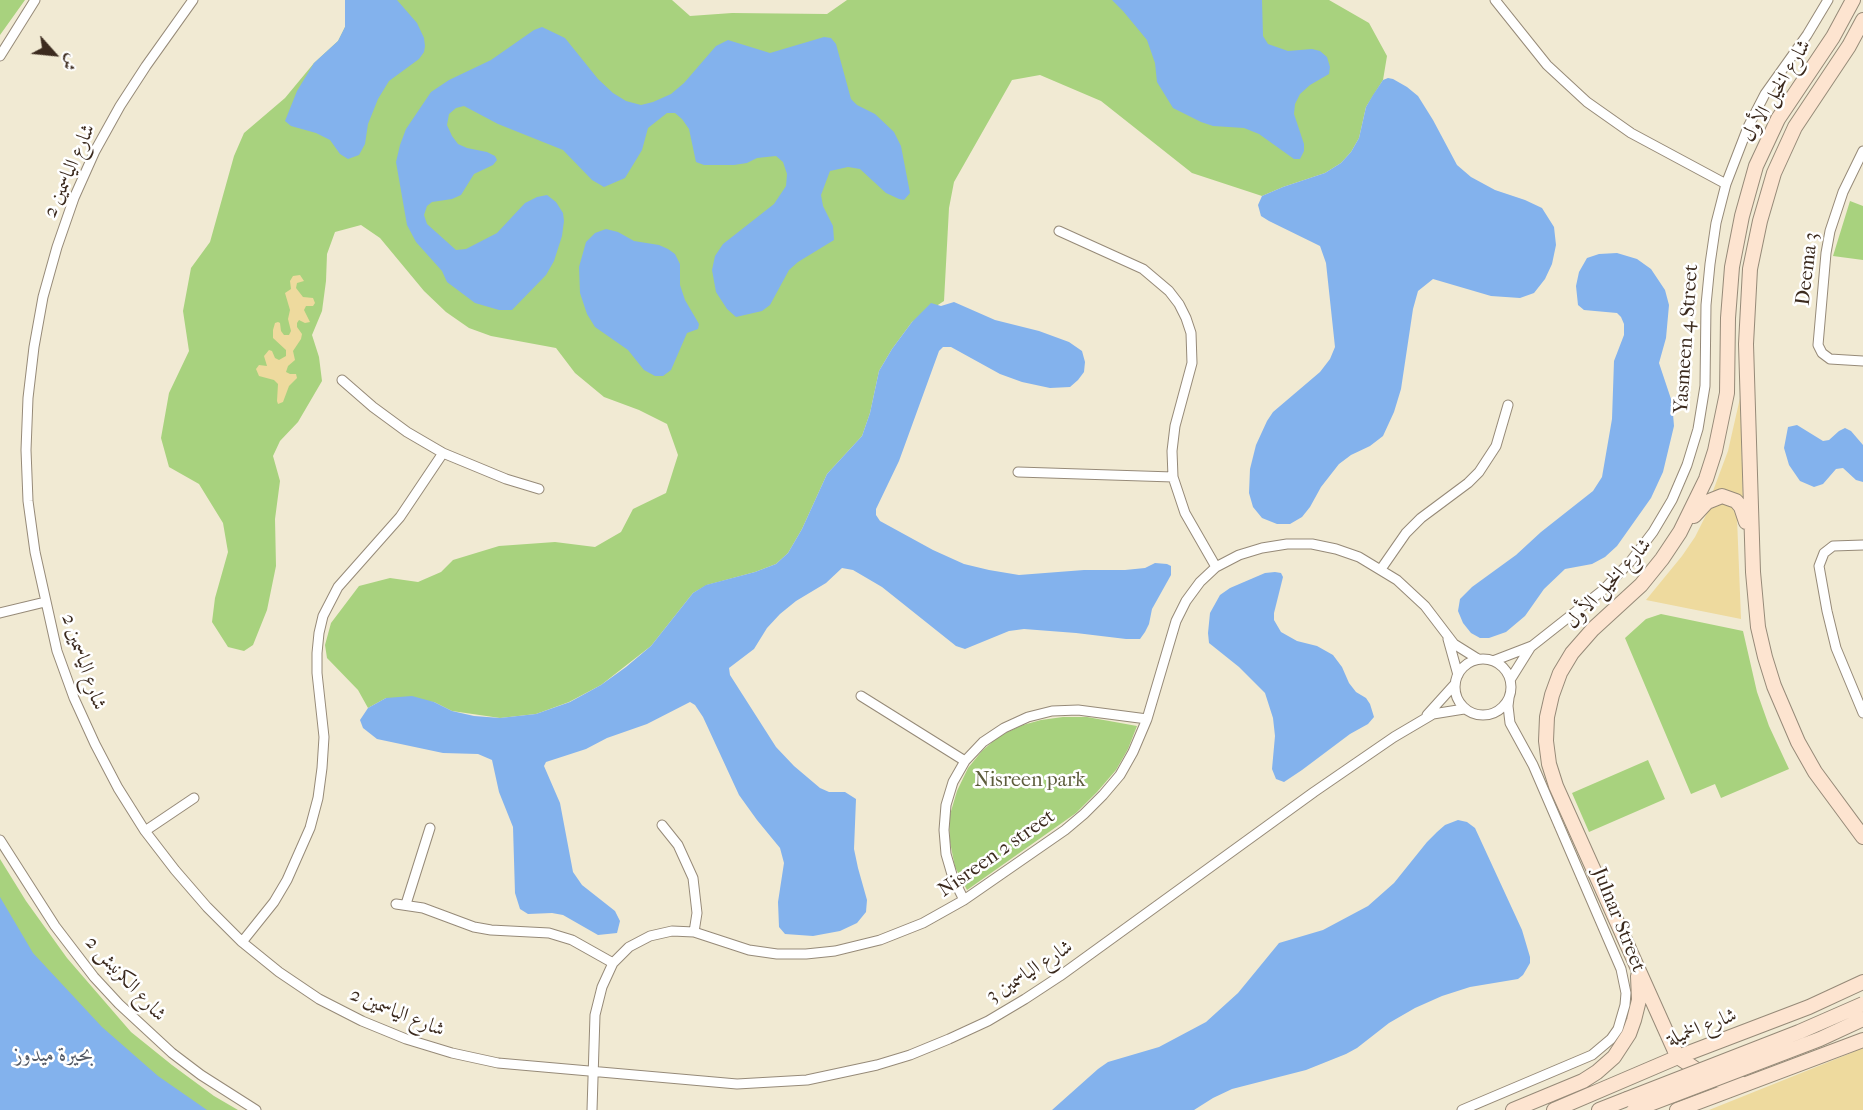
<!DOCTYPE html>
<meta charset="utf-8">
<style>
body{margin:0}
#map{position:relative;width:1863px;height:1110px;overflow:hidden;background:#f1ead3;font-family:"IM FELL French Canon",Amiri,serif}
canvas{display:block}
.north{position:absolute;left:24px;top:24px;width:60px;height:60px;-webkit-text-stroke:4px #fff;paint-order:stroke;rotate:117deg;font-size:16px;font-weight:700;line-height:24px;text-align:center;color:#3b2a1e}
.north::after{content:'';display:block;margin:auto;width:21px;height:27px;background:#3b2a1e;clip-path:polygon(50% 0,100% 100%,50% 72%,0 100%)}
</style>
<div id="map">
<canvas width="1863" height="1110"></canvas>
<div class="north">ش</div>
</div>
<script>
const context = document.querySelector('canvas').getContext('2d');
context.lineJoin = 'round';
function paint(path, color) {
  context.fillStyle = color;
  context.fill(path, 'evenodd');
}
function poly(rows) {
  const path = new Path2D();
  for (const r of rows) {
    if (r.length === 3) {
      path.moveTo(r[0] + r[2], r[1]);
      path.arc(r[0], r[1], r[2], 0, 2 * Math.PI);
      continue;
    }
    path.moveTo(r[0], r[1]);
    for (let i = 2; i < r.length; i += 2) path.lineTo(r[i], r[i + 1]);
  }
  return path;
}
function strokePath(path, color, width, dash) {
  context.strokeStyle = color;
  context.lineWidth = width;
  context.lineCap = dash ? 'butt' : 'round';
  context.setLineDash(dash || []);
  context.stroke(path);
}
function drawText(font, color, halo, rows, align = 'center') {
  context.font = font + ' "IM FELL French Canon",Amiri,serif';
  context.lineWidth = 5;
  context.setLineDash([]);
  context.textBaseline = 'middle';
  context.strokeStyle = halo;
  context.fillStyle = color;
  for (const [text, x, y, turn = 0] of rows) {
    context.save();
    context.translate(x, y);
    context.rotate((+turn || 0) * Math.PI / 180);
    context.textAlign = isNaN(turn) ? turn : align;
    if (halo) context.strokeText(text, 0, 0);
    context.fillText(text, 0, 0);
    context.restore();
  }
}
const green = poly([
 [0,0,25,0,0,35],
 [345,0,672,0,690,16,732,13,827,14,847,0,1329,0,1369,23,1387,56,1383,80,1366,107,1359,138,1351,152,1341,163,1325,173,1283,187,1262,196,1192,173,1101,101,1040,75,1012,80,954,182,949,208,944,301,912,322,892,349,879,371,870,413,862,436,827,474,802,529,788,553,776,564,755,572,707,585,693,593,651,646,601,685,569,702,536,714,500,718,452,711,434,702,386,698,368,708,358,690,327,658,325,645,331,623,359,586,390,578,418,582,441,572,453,560,499,546,555,542,595,547,621,532,633,509,666,493,678,455,667,424,639,410,604,397,575,373,556,348,491,336,469,328,446,312,424,291,380,238,361,225,335,232,327,254,326,281,322,311,312,335,319,357,322,381,298,422,280,441,273,456,280,481,275,519,276,566,267,610,253,645,244,651,228,647,212,622,215,598,228,552,223,523,199,484,169,467,161,438,169,393,189,351,183,311,191,268,210,242,234,156,244,133,285,98,314,63,338,41,345,27],
 [1850,201,1863,206,1863,260,1833,256],
 [1661,614,1743,631,1757,692,1769,726,1789,769,1721,798,1715,784,1691,794,1625,638,1646,619],
 [1063,717,1087,717,1137,726,1128,749,1116,770,1097,792,1076,813,967,890,955,867,950,842,949,818,957,791,968,768,982,751,999,736,1023,725,1041,720],
 [1648,760,1665,799,1589,832,1572,793],
 [0,859,26,901,67,958,131,1032,172,1065,214,1096,238,1110,0,1110]
]);
const sand = poly([
 [300,275,304,281,297,283,296,288,303,297,313,298,315,303,313,306,306,306,304,310,310,322,305,323,299,320,297,323,297,327,302,334,301,339,293,351,295,360,288,366,286,372,290,374,296,374,297,378,289,386,283,402,278,404,277,401,278,384,274,380,259,376,256,369,259,365,267,366,264,356,269,350,272,351,275,358,279,360,286,356,286,350,273,338,273,330,275,323,278,322,280,323,281,331,284,335,289,335,291,331,288,319,290,310,285,293,291,289,290,281,293,276],
 [1740,398,1743,500,1729,491,1713,491,1728,451],
 [1720,502,1732,507,1737,518,1741,619,1646,600,1682,556,1695,537,1708,511,1712,506],
 [1863,1047,1863,1110,1709,1110,1851,1053]
]);
const water = poly([
 [345,0,397,0,417,23,424,38,425,46,424,52,419,59,389,81,378,99,368,124,365,144,359,155,348,159,340,154,330,140,316,133,291,126,285,121,297,91,314,63,338,41,345,27],
 [1112,0,1262,0,1263,36,1268,44,1288,51,1312,49,1320,51,1327,57,1330,67,1329,74,1310,85,1300,94,1295,104,1294,114,1304,144,1304,151,1300,159,1294,159,1259,134,1244,128,1213,126,1201,122,1173,108,1157,82,1155,63,1147,40,1123,11],
 [542,27,565,38,598,79,613,93,626,101,641,105,653,102,671,94,684,83,716,46,728,40,770,53,824,37,831,38,836,44,851,99,857,105,875,114,894,132,901,146,910,193,904,200,899,199,886,193,860,169,848,167,830,171,821,195,823,206,833,226,834,240,798,262,789,270,770,305,762,311,736,317,727,309,716,292,712,270,715,256,723,244,774,204,786,186,787,174,783,162,776,156,757,158,747,163,734,165,704,165,696,162,689,129,682,119,675,113,667,113,648,128,642,150,625,178,604,187,592,180,563,150,498,124,464,106,456,108,449,114,447,125,452,136,458,144,467,148,487,152,495,156,497,160,493,165,474,174,461,195,452,199,432,202,427,206,424,215,427,224,456,250,466,249,497,233,525,203,537,197,547,195,556,202,563,213,564,221,562,236,554,261,546,275,512,310,499,310,475,303,447,282,442,271,416,242,407,225,396,162,400,145,406,129,431,92,449,80,491,60,534,30],
 [1388,78,1393,79,1407,87,1418,96,1433,120,1457,165,1471,177,1495,190,1525,200,1542,208,1554,227,1556,245,1552,264,1545,279,1534,293,1520,298,1491,296,1433,279,1418,291,1413,309,1401,389,1394,412,1383,436,1370,446,1351,455,1339,464,1321,487,1310,507,1302,517,1290,524,1277,524,1262,518,1253,507,1249,493,1250,469,1256,445,1267,421,1273,412,1320,372,1330,359,1335,347,1326,263,1320,246,1269,221,1261,216,1258,205,1262,196,1283,187,1325,173,1341,163,1351,152,1359,138,1366,107,1373,95,1383,80],
 [606,229,618,232,634,241,659,245,668,249,675,254,680,264,680,285,685,300,699,324,698,329,687,333,671,370,663,376,655,376,644,370,628,350,595,327,587,314,580,293,579,267,586,242,595,233],
 [1617,253,1637,259,1651,269,1665,290,1669,305,1666,338,1659,363,1672,402,1674,426,1663,472,1651,498,1617,546,1605,557,1592,564,1565,569,1544,589,1525,616,1506,632,1489,638,1480,638,1471,633,1463,623,1458,611,1460,599,1472,587,1516,555,1541,532,1593,491,1602,477,1612,419,1614,361,1624,335,1624,324,1621,317,1617,313,1584,310,1578,305,1576,286,1579,272,1587,258,1599,254],
 [954,302,995,320,1039,331,1069,342,1082,351,1085,362,1084,372,1078,380,1070,387,1050,388,1022,382,1000,374,951,347,943,347,939,351,899,461,876,509,876,515,880,521,933,550,964,564,989,570,1019,575,1084,570,1125,570,1145,568,1155,563,1167,564,1171,566,1171,575,1152,609,1149,624,1145,632,1140,639,1126,639,1076,633,1024,629,1009,631,965,649,956,646,882,587,853,570,842,568,826,583,796,601,780,614,767,628,754,649,729,668,730,675,776,747,794,766,820,788,829,792,845,792,856,799,854,849,858,868,867,900,866,912,857,923,840,931,813,936,785,934,779,927,778,902,784,863,780,848,757,820,739,795,703,717,695,705,690,702,647,724,607,738,586,749,546,762,544,766,560,803,573,872,582,885,615,911,620,921,617,933,598,935,563,915,552,913,528,914,520,909,515,893,513,827,499,792,492,760,478,754,443,753,377,739,363,728,360,720,368,708,386,698,412,696,434,702,452,711,474,716,500,718,536,714,570,702,601,685,626,667,651,646,693,593,706,585,755,572,776,564,788,553,802,529,827,474,862,436,870,413,879,371,892,349,912,322,931,303,941,306],
 [1797,425,1823,441,1829,440,1839,431,1845,428,1851,431,1863,445,1863,482,1856,480,1843,468,1836,469,1823,484,1814,487,1800,481,1789,465,1784,448,1788,427],
 [1275,572,1281,573,1283,577,1274,613,1274,620,1281,632,1297,641,1317,646,1333,655,1342,667,1349,683,1356,692,1366,698,1370,704,1374,717,1368,724,1350,734,1302,770,1284,782,1276,779,1272,769,1275,736,1273,718,1265,693,1239,667,1209,643,1208,633,1210,613,1220,595,1230,588,1265,573],
 [1458,820,1467,822,1475,828,1522,930,1530,957,1530,963,1523,975,1518,979,1470,987,1442,996,1415,1008,1389,1023,1357,1048,1346,1054,1306,1070,1232,1089,1213,1098,1194,1110,1052,1110,1098,1069,1108,1062,1159,1047,1206,1022,1238,993,1279,943,1323,930,1368,906,1394,883,1427,842,1437,832,1445,825],
 [0,897,33,953,102,1027,158,1076,207,1110,0,1110]
]);
const minor = poly([
 [193,0,146,66,120,106,95,151,74,198,57,247,43,297,34,347,28,398,26,450,28,501,35,552,57,651,74,698,95,744,118,788,145,831,175,870,207,907,242,942,279,972,319,999,362,1021,406,1039,452,1053,498,1063,737,1084,807,1080,877,1065,910,1055,949,1039,988,1021,1025,999,1060,976,1314,792,1394,737,1433,714,1464,709],
 [1495,0,1547,65,1587,102,1631,133,1726,184],
 [0,56,35,0],
 [1863,151,1843,192,1830,231,1826,253,1818,345,1822,353,1830,359,1863,361],
 [1059,231,1143,269,1169,291,1179,304,1186,318,1191,333,1192,363,1175,426,1172,451,1173,477,1185,513,1216,567],
 [342,380,373,407,407,432,443,453,506,479,539,489],
 [1018,472,1173,477],
 [1863,545,1833,546,1824,553,1819,566,1827,611,1836,648,1863,713],
 [1381,569,1406,533,1421,518,1468,483,1479,472,1496,446,1508,405],
 [0,613,45,602],
 [1448,639,1458,675],
 [1483,687,28],
 [1493,661,1532,646,1603,590,1630,562,1653,532,1672,500,1687,465,1698,429,1705,386,1706,305,1710,264,1716,223,1726,184,1748,127,1765,94,1807,35,1828,0],
 [1510,680,1530,648],
 [861,696,965,761],
 [1427,715,1455,684],
 [662,825,678,845,693,878,697,913,694,932],
 [145,831,194,798],
 [0,840,55,926,94,977,119,1004,172,1053,201,1075,256,1110],
 [964,900,953,878,946,854,944,830,946,805,953,782,965,761,983,742,1004,728,1028,717,1052,711,1078,710,1147,719],
 [396,904,423,908,474,927,491,930,549,933,572,940,613,963],
 [406,904,430,828],
 [242,942,274,902,287,880,310,828,318,798,322,768,324,737,317,673,317,653,319,633,323,616,338,587,400,517,443,453],
 [592,1110,595,1015,602,987,613,963,629,947,650,936,672,931,694,932,749,950,777,954,806,954,835,951,880,940,923,923,964,900,1065,830,1084,814,1103,795,1120,775,1133,752,1147,719,1176,621,1186,601,1200,582,1216,567,1239,555,1262,548,1287,544,1312,544,1336,549,1359,557,1397,580,1425,606,1454,644,1478,659],
 [1462,1110,1592,1055,1611,1039,1618,1029,1625,1005,1626,993,1621,969,1533,765,1510,723,1508,706,1509,698]
]);
const secondary = poly([
 [1863,20,1849,46,1795,127,1774,173,1760,221,1750,269,1746,344,1753,572,1758,627,1765,657,1774,686,1798,742,1815,772,1863,837],
 [1694,516,1707,502,1722,496,1736,501,1741,507,1746,522],
 [1743,1084,1717,1080,1700,1072,1678,1057,1674,1049,1556,786,1549,764,1546,741,1547,717,1552,695,1560,673,1572,653,1593,629,1641,585,1662,559,1680,532,1706,479,1715,451,1727,393,1728,318,1732,267,1742,216,1756,166,1778,119,1833,37,1853,0],
 [1513,1110,1583,1081,1597,1072,1614,1057,1629,1034,1634,1020,1639,1000,1638,976],
 [1554,1110,1678,1057,1809,1007,1863,982],
 [1599,1110,1627,1099],
 [1677,1110,1863,1040]
]);
const secondaryBridge = poly([
 [1627,1099,1799,1032,1863,1004],
 [1634,1110,1820,1039,1863,1019]
]);
const streetNames = [
 ["شارع الخيل الأول",1777,91,-59],
 ["شارع الياسمين 2",70,171,-66],
 ["Deema 3",1808,269,-83],
 ["Yasmeen 4 Street",1687,339,-86],
 ["شارع الخيل الأول",1609,584,-47],
 ["شارع الياسمين 2",83,662,71],
 ["Nisreen 2 street",997,854,-35],
 ["Julnar Street",1618,920,68],
 ["شارع الياسمين 3",1030,972,-33],
 ["شارع الكرنيش 2",125,979,47],
 ["شارع الياسمين 2",397,1013,22],
 ["شارع الخميلة",1702,1028,-21]
];
const parkNames = [
 ["Nisreen park",1030,781]
];
const waterNames = [
 ["بحيرة ميدوز",54,1056]
];
paint(green, '#a8d27e');
paint(sand, '#eeda9e');
paint(water, '#83b2ed');
strokePath(minor, '#968a78', 11);
strokePath(secondary, '#968a78', 16);
strokePath(minor, '#fff', 9);
strokePath(secondary, '#fde4d0', 14);
strokePath(secondaryBridge, '#968a78', 16, []);
strokePath(secondaryBridge, '#fde4d0', 14);
drawText('20px', '#3b2a1e', '#fff', streetNames);
drawText('20px', '#5c5c3b', '#fff', parkNames);
drawText('italic 21px', '#545a66', '#fff', waterNames);
</script>
